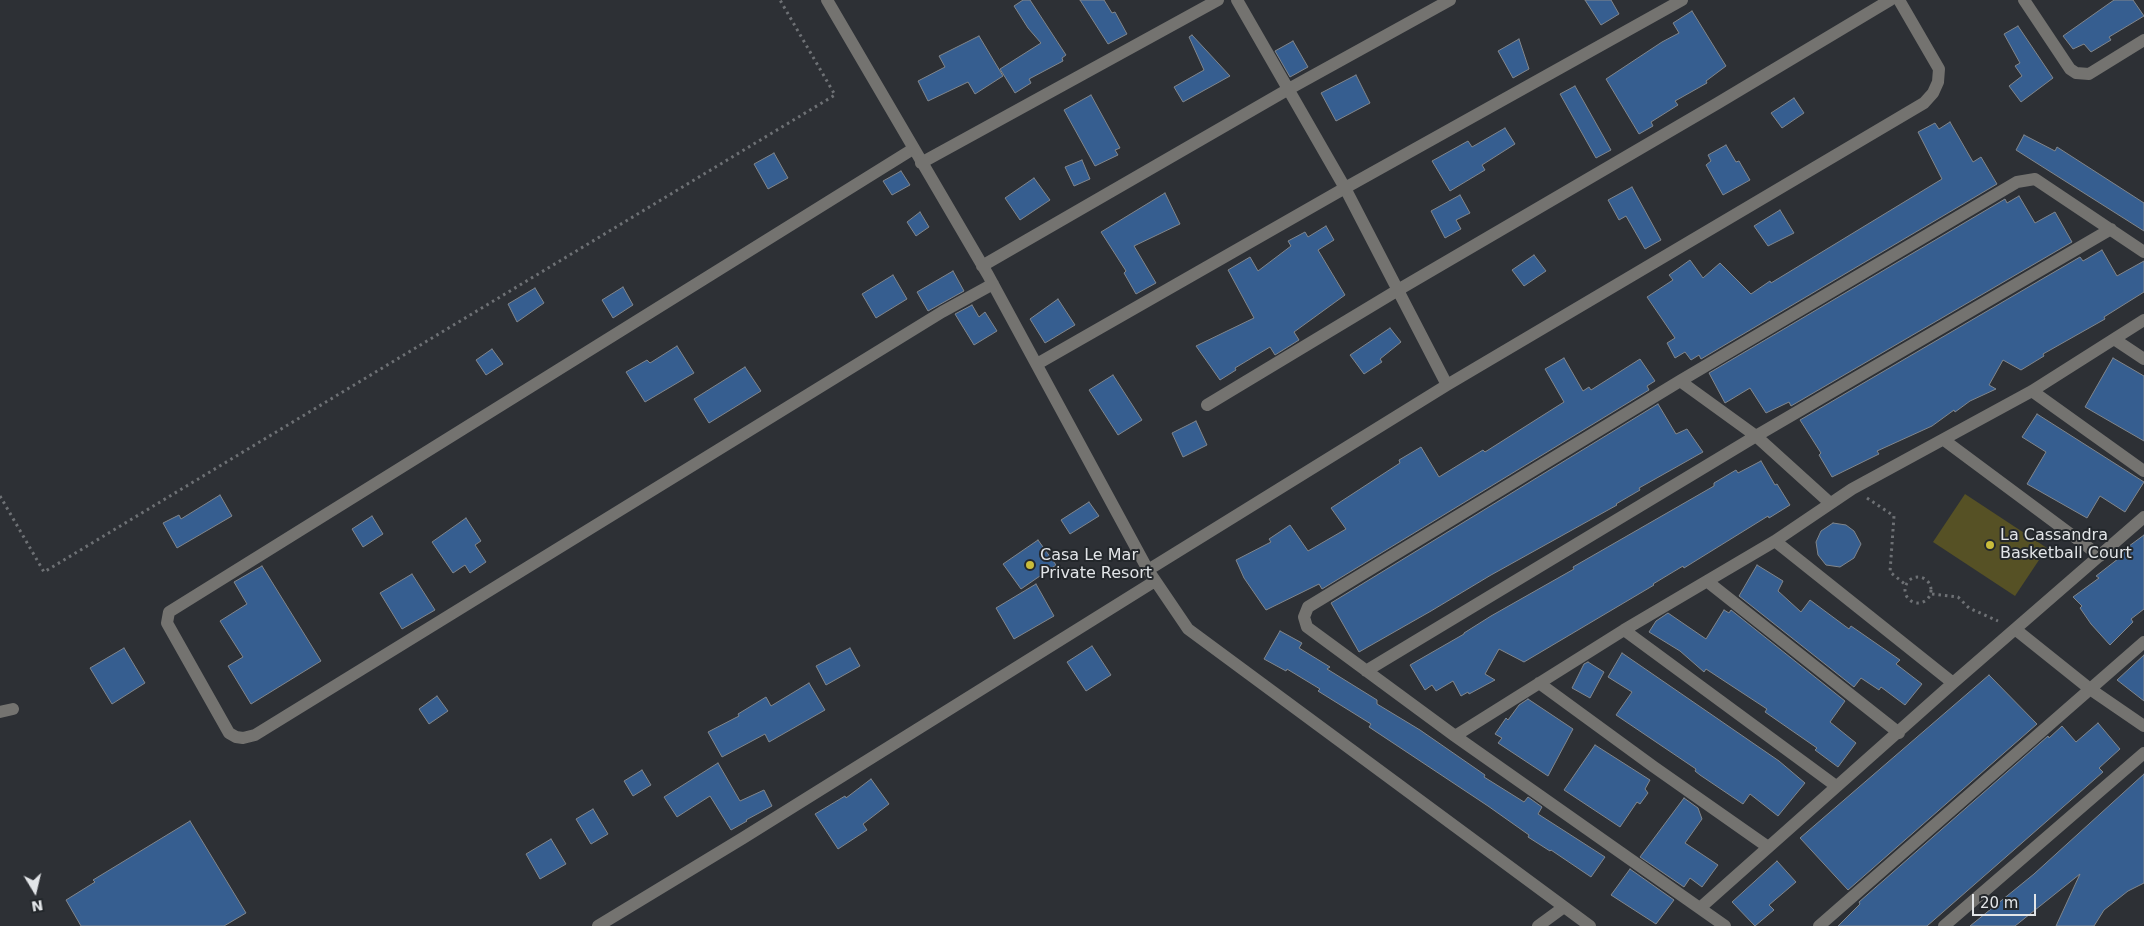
<!DOCTYPE html>
<style>
body{margin:0}
#map{position:relative;width:2144px;height:926px;overflow:hidden;background:#2d3035;font-family:"DejaVu Sans",sans-serif}
canvas{display:block}
.north{position:absolute;left:10px;top:866px;width:50px;height:50px;-webkit-text-stroke:4px #23272b;paint-order:stroke;rotate:171deg;font-size:14px;font-weight:700;line-height:20px;text-align:center;color:#e2e5e8}
.north::after{content:'';display:block;margin:auto;width:18px;height:22px;background:#e2e5e8;clip-path:polygon(50% 0,100% 100%,50% 72%,0 100%)}
.scale{position:absolute;left:1972px;top:894px;width:64px;height:22px;box-sizing:border-box;border:2px solid #e2e5e8;border-top:0;padding-left:6px;font-size:15px;line-height:18px;white-space:nowrap;color:#e2e5e8;-webkit-text-stroke:4px #23272b;paint-order:stroke}
</style>
<div id="map">
<canvas width="2144" height="926"></canvas>
<div class="north">N</div>
<div class="scale">20 m</div>
</div>
<script>
const context = document.querySelector('canvas').getContext('2d');
context.lineJoin = 'round';
function paint(path, color) {
  context.fillStyle = color;
  context.fill(path, 'evenodd');
}
function poly(rows) {
  const path = new Path2D();
  for (const r of rows) {
    if (r.length === 3) {
      path.moveTo(r[0] + r[2], r[1]);
      path.arc(r[0], r[1], r[2], 0, 2 * Math.PI);
      continue;
    }
    path.moveTo(r[0], r[1]);
    for (let i = 2; i < r.length; i += 2) path.lineTo(r[i], r[i + 1]);
  }
  return path;
}
function strokePath(path, color, width, dash) {
  context.strokeStyle = color;
  context.lineWidth = width;
  context.lineCap = dash ? 'butt' : 'round';
  context.setLineDash(dash || []);
  context.stroke(path);
}
function drawText(font, color, halo, rows, align = 'center') {
  context.font = font + ' "DejaVu Sans",sans-serif';
  context.lineWidth = 4;
  context.setLineDash([]);
  context.textBaseline = 'middle';
  context.strokeStyle = halo;
  context.fillStyle = color;
  for (const [text, x, y, turn = 0] of rows) {
    context.save();
    context.translate(x, y);
    context.rotate((+turn || 0) * Math.PI / 180);
    context.textAlign = isNaN(turn) ? turn : align;
    if (halo) context.strokeText(text, 0, 0);
    context.fillText(text, 0, 0);
    context.restore();
  }
}
const green = poly([
 [1965,494,2047,548,2015,596,1933,542]
]);
const building = poly([
 [1023,0,1030,0,1066,55,1062,58,1063,61,1029,79,1031,83,1015,93,1000,69,1041,43,1028,28,1014,6,1023,0],
 [1080,0,1104,0,1112,13,1115,12,1127,34,1108,44,1080,0],
 [1585,0,1611,0,1619,14,1601,25,1585,0],
 [2114,0,2133,0,2144,16,2109,37,2111,40,2091,52,2084,44,2073,49,2063,36,2114,0],
 [1692,11,1726,66,1706,81,1707,83,1675,101,1678,105,1651,122,1653,126,1639,134,1606,79,1662,42,1679,33,1673,23,1692,11],
 [2018,26,2053,78,2021,102,2009,86,2022,76,2015,66,2020,63,2004,34,2018,26],
 [1192,35,1230,76,1183,102,1174,87,1204,70,1189,37,1192,35],
 [979,36,1003,76,975,94,968,82,928,101,918,81,945,67,939,56,979,36],
 [1519,39,1529,69,1513,78,1498,51,1519,39],
 [1293,41,1308,67,1290,77,1275,51,1293,41],
 [1356,75,1370,103,1336,121,1321,93,1356,75],
 [1575,86,1611,150,1596,158,1560,94,1575,86],
 [1091,95,1120,148,1115,150,1118,155,1095,166,1064,110,1091,95],
 [1794,98,1804,113,1782,128,1771,113,1794,98],
 [1950,122,1973,162,1981,157,1997,184,1701,359,1699,355,1691,360,1685,352,1675,358,1667,343,1675,338,1647,297,1673,280,1669,275,1690,260,1703,278,1720,263,1751,294,1770,281,1771,283,1942,179,1918,132,1935,123,1939,129,1950,122],
 [1505,128,1515,144,1482,165,1485,170,1450,191,1432,161,1468,141,1472,147,1505,128],
 [2024,135,2055,151,2057,147,2144,203,2144,231,2016,150,2024,135],
 [1726,145,1736,162,1739,161,1750,180,1723,195,1706,165,1711,161,1708,155,1726,145],
 [774,153,788,178,768,189,754,164,774,153],
 [1082,160,1090,179,1074,186,1065,167,1082,160],
 [901,171,910,185,892,195,883,181,901,171],
 [1034,178,1050,200,1020,220,1005,198,1034,178],
 [1632,187,1661,240,1645,249,1626,216,1619,220,1608,200,1632,187],
 [1165,193,1180,224,1134,246,1156,283,1136,294,1124,273,1126,271,1101,232,1165,193],
 [1460,195,1470,213,1456,220,1461,229,1445,238,1431,211,1460,195],
 [2019,196,2035,223,2055,212,2072,242,1791,406,1789,402,1766,413,1750,388,1725,403,1709,373,2005,199,2007,203,2019,196],
 [1780,210,1794,233,1768,246,1754,226,1780,210],
 [920,212,929,227,916,236,907,222,920,212],
 [1326,226,1334,240,1318,250,1345,295,1294,332,1299,340,1275,355,1270,347,1235,368,1236,370,1220,380,1196,346,1254,318,1228,270,1250,257,1258,271,1291,246,1288,241,1305,232,1308,237,1326,226],
 [2102,250,2117,276,2144,261,2144,292,2104,317,2105,319,2043,354,2044,356,2021,370,2003,360,1989,385,1996,389,1970,401,1955,412,1954,410,1932,426,1877,451,1879,454,1832,477,1819,455,1821,453,1800,420,2080,257,2083,261,2102,250],
 [1534,255,1546,271,1524,286,1512,270,1534,255],
 [953,271,964,291,928,311,917,292,953,271],
 [893,275,907,299,876,318,862,294,893,275],
 [623,287,633,305,613,318,602,300,623,287],
 [535,288,544,303,517,322,508,304,535,288],
 [1058,299,1075,325,1045,343,1030,319,1058,299],
 [972,305,979,317,985,312,997,331,974,345,955,314,972,305],
 [1390,328,1401,342,1380,359,1382,362,1364,374,1350,355,1390,328],
 [677,346,694,373,645,402,626,372,647,360,650,363,677,346],
 [492,349,503,364,486,375,476,360,492,349],
 [1564,358,1583,391,1589,387,1591,390,1640,359,1655,381,1647,386,1649,390,1322,589,1319,584,1266,610,1244,578,1236,560,1271,542,1269,539,1290,525,1308,551,1346,529,1331,508,1400,463,1399,460,1421,447,1439,477,1483,450,1485,452,1564,402,1545,369,1564,358],
 [2113,358,2144,376,2144,441,2085,407,2113,358],
 [745,367,761,391,709,423,694,399,745,367],
 [1113,375,1142,420,1118,435,1089,390,1113,375],
 [1658,404,1676,434,1687,429,1703,452,1639,488,1640,490,1616,504,1617,505,1491,575,1431,611,1359,652,1331,603,1658,404],
 [2037,414,2144,482,2125,512,2100,496,2087,518,2027,484,2046,452,2022,437,2037,414],
 [1196,421,1207,445,1183,457,1172,433,1196,421],
 [1761,461,1775,485,1777,484,1790,505,1769,518,1768,516,1692,563,1684,568,1683,566,1653,584,1654,585,1524,662,1499,649,1485,674,1495,680,1469,694,1468,692,1461,696,1453,681,1436,691,1432,685,1425,690,1410,665,1464,634,1464,633,1491,616,1574,569,1573,567,1714,486,1714,483,1736,470,1738,473,1761,461],
 [220,495,232,516,177,548,163,523,179,515,181,519,220,495],
 [1089,502,1099,516,1070,534,1061,520,1089,502],
 [372,516,383,534,363,547,352,529,372,516],
 [466,518,481,541,475,545,486,562,470,573,465,565,453,573,432,542,466,518],
 [1833,523,1846,525,1854,531,1861,544,1854,558,1840,567,1826,565,1818,555,1816,542,1821,531,1833,523],
 [2144,535,2144,609,2131,619,2133,622,2110,645,2091,624,2080,608,2082,606,2073,597,2099,578,2096,576,2123,555,2121,552,2144,535],
 [1038,540,1056,565,1021,589,1003,564,1038,540],
 [1757,565,1783,581,1778,591,1801,612,1810,600,1849,629,1851,626,1900,660,1896,664,1922,684,1905,705,1881,687,1879,690,1861,678,1854,687,1739,596,1757,565],
 [262,566,321,661,251,704,228,666,243,657,220,621,247,604,234,582,262,566],
 [412,574,435,610,402,629,380,593,412,574],
 [1036,584,1054,616,1014,639,996,608,1036,584],
 [1724,610,1729,613,1731,610,1845,701,1830,722,1856,743,1838,767,1815,750,1817,748,1765,712,1767,709,1706,669,1704,672,1680,651,1649,632,1656,621,1668,613,1706,639,1724,610],
 [1280,631,1302,643,1299,648,1330,667,1327,669,1377,700,1377,704,1420,730,1485,775,1484,777,1524,802,1528,797,1542,807,1538,814,1605,857,1591,877,1551,850,1550,851,1528,837,1529,835,1488,806,1369,727,1371,724,1318,691,1320,689,1287,669,1286,671,1264,659,1280,631],
 [1092,646,1111,675,1086,691,1067,662,1092,646],
 [124,648,145,683,112,704,90,668,124,648],
 [850,648,860,666,826,685,816,666,850,648],
 [1622,653,1779,761,1805,783,1778,816,1750,794,1743,804,1700,775,1695,771,1696,769,1616,715,1632,692,1608,677,1622,653],
 [2144,655,2144,701,2117,680,2144,655],
 [1588,662,1604,672,1590,698,1572,688,1584,664,1588,662],
 [1989,675,2037,724,1848,890,1800,838,1989,675],
 [809,683,825,710,769,742,765,734,722,757,708,732,739,716,738,714,766,697,771,706,809,683],
 [437,696,448,711,429,724,419,709,437,696],
 [1528,699,1573,729,1548,776,1498,743,1502,738,1495,734,1506,718,1508,720,1519,705,1528,699],
 [2098,723,2120,749,2099,768,2103,772,1927,926,1838,926,1860,904,1859,902,2048,736,2049,738,2062,726,2076,742,2098,723],
 [1595,745,1650,780,1645,789,1648,793,1640,804,1637,802,1620,827,1564,790,1595,745],
 [718,763,740,801,764,790,772,806,746,820,747,821,731,830,710,796,677,817,664,797,718,763],
 [642,770,651,785,633,796,624,781,642,770],
 [2144,774,2144,883,2128,891,2104,910,2094,926,2056,926,2080,874,2015,926,1970,926,2034,874,2144,774],
 [871,779,889,804,863,824,867,830,838,849,815,814,845,796,846,798,871,779],
 [1684,798,1698,808,1702,819,1685,843,1718,865,1702,887,1690,878,1684,887,1640,857,1684,798],
 [593,809,608,834,591,844,576,819,593,809],
 [190,821,246,913,224,926,81,926,66,900,95,882,93,880,190,821],
 [551,839,566,864,540,879,526,854,551,839],
 [1777,861,1796,882,1769,905,1774,910,1755,926,1732,902,1777,861],
 [1630,869,1674,900,1656,924,1611,895,1630,869]
]);
const path = poly([
 [0,496,44,572,835,95,780,0],
 [1867,498,1894,516,1890,572,1906,585],
 [1918,590,13],
 [1932,594,1958,597,1969,608,1998,621]
]);
const minor = poly([
 [827,0,988,275,1148,570,1188,629,1590,926],
 [1237,0,1345,188,1447,385],
 [2024,0,2070,69,2076,73,2089,74,2144,40],
 [913,149,169,612,167,623,229,733,236,737,243,738,255,735,942,312,993,284],
 [921,163,1218,0],
 [982,266,1287,90,1450,0],
 [2114,339,2144,359],
 [1037,364,1345,188,1682,0],
 [1680,381,1756,436,1830,503],
 [2032,391,2144,471],
 [1207,405,1398,290,1718,103,1890,0],
 [1944,440,2100,556],
 [1775,541,1953,683],
 [1148,570,1447,385,1924,103,1933,93,1938,82,1939,69,1899,0],
 [1708,582,1899,733],
 [2015,629,2090,689,2144,726],
 [1624,630,1836,786],
 [1366,671,1756,436,2111,229],
 [1539,683,1654,767,1768,847],
 [0,712,13,709],
 [1455,736,1624,630,1775,541,1852,489,2032,391,2144,320],
 [1700,908,1953,683,2144,517],
 [598,926,743,838,1155,581],
 [1538,926,1564,907],
 [1725,926,1455,736,1307,627,1304,617,1308,607,1680,381,2017,182,2035,179,2144,252],
 [1819,926,2144,642],
 [1944,926,2144,753]
]);
const markers = [
 [1990,545,5,"#c9bb3b"],
 [1030,565,5,"#c9bb3b"]
];
const poiNames = [
 ["La Cassandra",2000,536],
 ["Basketball Court",2000,554],
 ["Casa Le Mar",1040,556],
 ["Private Resort",1040,574]
];
paint(green, '#565125');
paint(building, '#365e90');
strokePath(building, '#81868c', 1);
strokePath(path, '#6e7175', 3, [2.5, 4]);
strokePath(minor, '#747370', 12);
for (const [x, y, r, color] of markers) {
  const dot = new Path2D();
  dot.arc(x, y, r, 0, 2 * Math.PI);
  context.fillStyle = color;
  context.fill(dot);
  strokePath(dot, '#23272b', 2);
}
drawText('16px', '#e2e5e8', '#23272b', poiNames, 'left');
</script>
